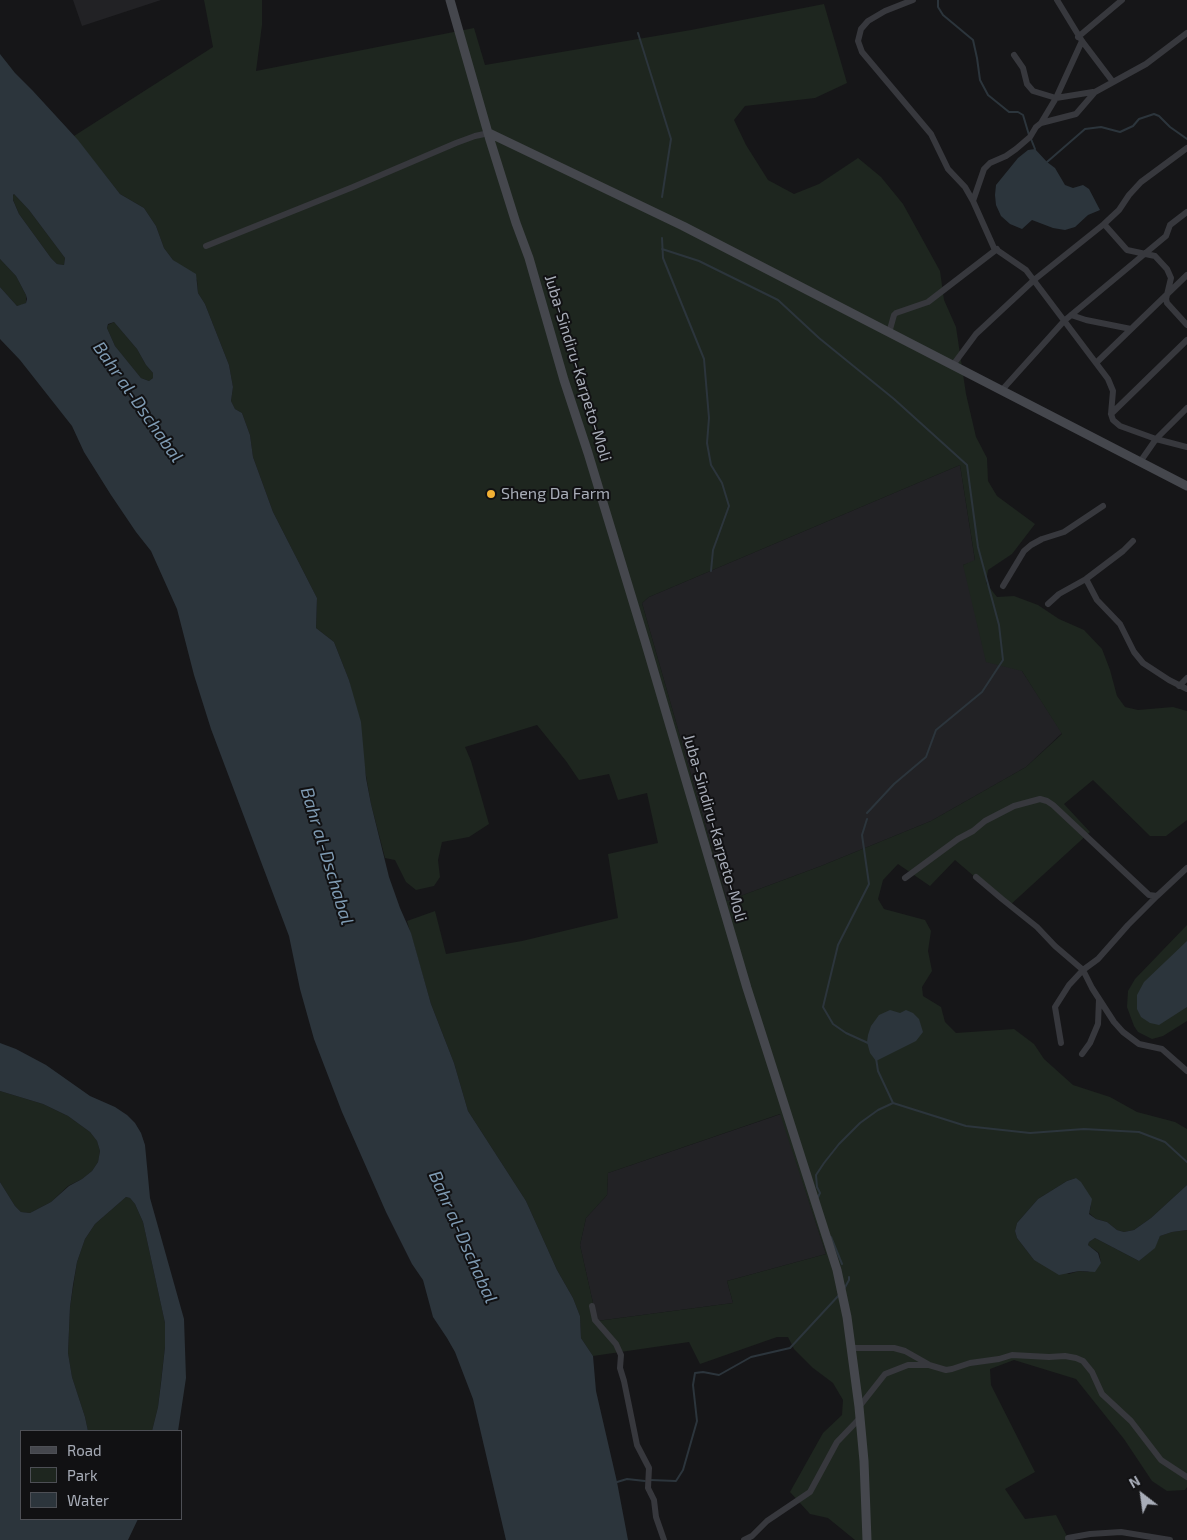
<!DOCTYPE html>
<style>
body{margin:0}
#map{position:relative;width:1187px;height:1540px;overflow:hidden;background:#161618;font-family:"Exo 2",sans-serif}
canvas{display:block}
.legend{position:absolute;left:20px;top:1430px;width:162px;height:90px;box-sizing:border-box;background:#111113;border:1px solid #4d4f55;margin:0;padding:6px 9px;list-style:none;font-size:15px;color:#a8adb8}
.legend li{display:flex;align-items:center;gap:10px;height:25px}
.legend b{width:25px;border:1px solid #4d4f55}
.north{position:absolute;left:1117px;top:1470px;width:50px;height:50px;-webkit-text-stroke:4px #111113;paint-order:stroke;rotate:330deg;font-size:14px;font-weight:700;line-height:20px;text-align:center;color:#a8adb8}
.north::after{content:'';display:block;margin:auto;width:18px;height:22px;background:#a8adb8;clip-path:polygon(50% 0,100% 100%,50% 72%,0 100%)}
</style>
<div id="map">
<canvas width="1187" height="1540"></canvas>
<ul class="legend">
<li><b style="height:6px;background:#45474d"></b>Road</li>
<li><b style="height:14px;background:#1e261f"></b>Park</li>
<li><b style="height:14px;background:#2c353c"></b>Water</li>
</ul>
<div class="north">N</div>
</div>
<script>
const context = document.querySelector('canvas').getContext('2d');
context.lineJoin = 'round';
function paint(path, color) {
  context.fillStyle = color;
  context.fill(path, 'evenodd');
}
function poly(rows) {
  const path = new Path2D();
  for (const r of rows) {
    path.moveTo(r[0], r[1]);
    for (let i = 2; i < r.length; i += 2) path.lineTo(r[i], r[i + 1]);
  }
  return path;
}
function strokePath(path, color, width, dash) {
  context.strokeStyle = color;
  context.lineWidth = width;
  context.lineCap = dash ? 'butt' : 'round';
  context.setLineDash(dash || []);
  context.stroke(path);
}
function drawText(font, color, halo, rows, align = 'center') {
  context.font = font + ' "Exo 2",sans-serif';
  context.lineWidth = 4;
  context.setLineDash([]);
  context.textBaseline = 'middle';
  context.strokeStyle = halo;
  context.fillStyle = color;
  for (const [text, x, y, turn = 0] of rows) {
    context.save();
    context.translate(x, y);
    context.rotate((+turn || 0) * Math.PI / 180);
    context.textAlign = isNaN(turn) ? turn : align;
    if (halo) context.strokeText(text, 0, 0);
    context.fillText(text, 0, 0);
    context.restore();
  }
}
const built = poly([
 [73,0,161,0,82,26],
 [960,465,975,561,963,565,1022,671,1062,733,1026,767,931,821,821,866,727,901,642,603,649,597],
 [781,1114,826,1254,727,1281,733,1303,597,1321,580,1245,586,1218,607,1195,608,1173]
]);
const green = poly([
 [204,0,262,0,262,25,256,71,474,28,485,65,691,30,824,4,847,83,815,98,745,106,734,120,746,145,768,180,794,194,819,184,858,158,881,177,903,204,940,271,944,300,956,327,966,394,976,437,987,458,988,481,997,496,1035,524,1012,554,988,570,986,583,997,597,1014,596,1038,605,1059,619,1084,630,1102,649,1110,670,1117,696,1125,707,1138,710,1173,707,1187,711,1187,820,1166,836,1150,836,1093,780,1064,804,1090,832,1009,906,955,860,930,886,898,864,883,880,878,899,884,909,925,920,931,931,928,951,932,971,922,987,923,996,941,1007,945,1022,956,1033,1014,1029,1034,1044,1044,1059,1073,1085,1110,1097,1137,1112,1175,1122,1187,1129,1187,1185,1151,1218,1134,1230,1124,1232,1117,1230,1107,1222,1096,1219,1089,1213,1091,1206,1076,1178,1067,1181,1038,1199,1017,1223,1015,1231,1017,1238,1034,1260,1069,1274,1079,1271,1088,1272,1101,1263,1099,1253,1088,1245,1089,1242,1095,1238,1139,1261,1154,1248,1160,1236,1172,1232,1187,1230,1187,1487,1185,1490,1167,1491,1152,1481,1124,1439,1076,1379,1014,1360,990,1369,991,1385,1035,1472,1005,1489,1025,1519,1056,1515,1069,1540,855,1540,828,1518,810,1514,790,1492,823,1433,842,1415,843,1400,833,1383,813,1368,794,1349,788,1337,777,1337,700,1364,689,1342,593,1356,581,1338,580,1316,573,1298,557,1270,526,1201,468,1111,454,1063,431,1004,407,921,435,911,446,954,522,941,618,918,608,854,658,843,647,793,618,800,609,774,579,780,566,761,537,725,465,747,471,761,489,824,469,837,442,842,438,860,440,877,434,886,416,890,406,882,395,860,385,858,371,804,349,680,334,642,316,628,317,598,273,512,253,457,250,435,242,413,235,409,231,401,233,387,229,365,205,304,198,293,197,280,173,260,164,248,156,226,144,208,120,194,74,136,213,47],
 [960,465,975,560,963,565,986,662,1022,671,1062,734,1026,767,931,821,821,866,727,901,642,603,649,597],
 [780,1114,826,1254,727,1281,733,1303,597,1321,580,1245,586,1218,607,1195,608,1173],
 [14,194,29,210,65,258,64,265,57,264,51,258,19,214,12,197],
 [0,259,16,276,26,295,26,303,22,305,17,306,0,287],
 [114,322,137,349,146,365,153,373,153,378,149,381,141,378,115,346,107,328,108,325],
 [1187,925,1187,1021,1163,1036,1152,1039,1138,1032,1134,1026,1127,1007,1128,991,1135,979],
 [0,1091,43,1104,68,1116,90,1132,97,1141,100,1151,98,1162,92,1171,82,1179,68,1186,51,1202,30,1213,21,1212,15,1206,0,1182],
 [126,1197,130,1198,135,1204,143,1222,165,1323,165,1347,158,1407,152,1431,88,1431,85,1417,72,1377,68,1353,70,1307,77,1262,85,1239,95,1224]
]);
const water = poly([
 [0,54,15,73,33,91,78,140,120,194,144,208,156,226,164,248,173,260,196,274,198,293,205,304,229,365,233,387,231,401,235,409,242,413,250,435,253,457,273,512,317,598,316,628,334,642,349,680,361,722,366,778,371,804,389,877,400,908,411,933,431,1004,454,1063,468,1111,526,1201,557,1270,573,1298,580,1316,581,1338,593,1356,596,1391,617,1482,628,1540,506,1540,473,1399,455,1352,447,1338,433,1317,423,1280,412,1264,386,1212,342,1112,314,1039,300,989,289,936,211,729,194,675,177,609,151,551,136,532,111,495,84,452,72,426,20,360,0,339,0,287,17,306,26,303,27,299,26,295,16,276,0,259],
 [14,194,29,210,65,258,64,265,57,264,51,258,19,214,13,200,13,195],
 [114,322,137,349,146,365,153,373,153,378,149,381,141,378,115,346,107,328,108,324],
 [1035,149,1047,162,1055,168,1065,185,1073,188,1083,185,1089,189,1100,210,1088,215,1075,227,1065,230,1053,228,1032,220,1022,229,1010,224,1001,216,996,205,995,195,996,185,1018,158,1028,150],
 [1187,941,1187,1007,1159,1025,1150,1023,1141,1017,1137,1009,1137,995,1144,982],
 [890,1010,900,1013,906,1010,913,1013,919,1019,923,1032,916,1041,876,1061,870,1053,867,1042,868,1035,871,1026,879,1015],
 [0,1043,16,1049,46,1065,90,1096,115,1107,127,1115,135,1123,141,1133,145,1145,150,1198,184,1319,186,1378,178,1431,152,1431,158,1407,161,1383,165,1347,165,1323,143,1222,135,1204,130,1198,126,1197,95,1224,85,1239,77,1262,73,1285,70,1307,68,1353,72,1377,85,1417,88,1431,21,1431,21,1519,138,1519,128,1540,0,1540,0,1182,15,1206,21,1212,30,1213,51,1202,69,1186,82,1179,92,1171,98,1162,100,1151,97,1141,90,1132,68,1116,43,1104,0,1091],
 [1076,1178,1081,1182,1092,1199,1089,1214,1096,1219,1107,1222,1117,1230,1124,1232,1134,1230,1151,1218,1187,1185,1187,1230,1172,1232,1160,1236,1155,1248,1139,1261,1095,1238,1089,1242,1088,1245,1098,1253,1101,1263,1095,1272,1079,1271,1059,1275,1034,1260,1017,1238,1015,1231,1017,1223,1038,1199,1067,1181]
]);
const stream = poly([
 [938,0,938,7,943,15,973,40,977,58,980,80,988,95,1009,112,1018,112,1023,115,1029,135],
 [638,33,671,139,662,197],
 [1031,139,1035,149],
 [1047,162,1085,129,1101,127,1120,132,1133,126,1139,119,1154,114,1159,116,1170,127,1187,139],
 [662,238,663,258,704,359,709,418,707,443,711,465,722,483,729,506,713,550,711,571],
 [662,249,699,261,778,300,819,338,894,399,967,465,978,547,999,625,1003,660,982,692,936,730,926,757,894,784,867,813],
 [867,819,862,835,869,884,838,945,823,1007,833,1024,846,1033,868,1043],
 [876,1058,878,1071,893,1103],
 [818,1197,820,1193,817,1187,816,1175,824,1163,839,1144,860,1123,878,1110,893,1103,966,1126,1030,1133,1084,1129,1139,1132,1165,1142,1187,1162],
 [831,1237,842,1264],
 [844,1289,849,1280,849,1277],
 [650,1480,676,1481,683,1470,697,1421,693,1385,695,1373,703,1372,719,1375,751,1357,790,1348,840,1294],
 [617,1482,627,1479,645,1481]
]);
const minor = poly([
 [913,0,885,11,868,21,861,29,858,41,862,52,931,134,948,169,965,187,973,201,994,248,1026,270,1108,379,1113,391,1111,414,1113,420,1120,426,1156,439,1187,447],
 [1057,0,1082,41,1113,82],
 [1078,37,1122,0],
 [1014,55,1023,68,1027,84,1033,91,1056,98,1093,92],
 [1041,123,1056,98,1082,41],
 [973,201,984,169,990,163,1006,156,1016,149,1030,137,1036,127,1041,123,1076,114,1095,92,1146,64,1187,33],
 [1104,224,1127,250,1155,256,1167,269,1171,278,1166,299,1167,303,1187,325],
 [206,246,353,187,456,143,475,136,489,133],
 [1071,315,1086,320,1131,329],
 [889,333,894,315,896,313,928,302,997,249],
 [1096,363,1187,275],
 [953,365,976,334,1034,280,1104,224,1119,210,1129,195,1141,182,1187,148],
 [1002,390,1064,321,1166,236,1170,225,1187,212],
 [1111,414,1187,340],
 [1140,462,1156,439,1187,408],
 [1086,579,1097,600,1120,624,1134,652,1143,663,1169,680,1187,689],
 [1003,586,1024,551,1031,545,1042,539,1064,532,1103,506],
 [1048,604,1059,594,1086,579,1123,551,1133,541],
 [1179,686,1187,678],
 [976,877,1002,899,1037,927,1055,946,1083,970,1092,988,1114,1022,1123,1032,1139,1044,1162,1049,1187,1071],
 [905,878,958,839,973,831,985,821,1014,806,1040,799,1047,801,1053,805,1149,895,1157,896,1187,868],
 [1061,1043,1055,1007,1069,985,1083,970,1098,959,1128,925,1157,896],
 [1082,1054,1090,1043,1098,1024,1099,999],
 [592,1306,595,1320,616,1344,621,1355,620,1368,624,1381,637,1445,649,1468,648,1488,654,1500,656,1517,664,1540],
 [851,1348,894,1348,905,1351,928,1364],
 [859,1407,885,1374,908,1365,929,1365,946,1370,952,1369,970,1363,999,1359,1012,1355,1049,1357,1065,1356,1076,1358,1083,1361,1092,1372,1102,1394,1131,1421,1161,1460,1187,1477],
 [1068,1538,1090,1534,1121,1532,1170,1540],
 [744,1540,752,1536,767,1521,810,1492,837,1442,860,1418]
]);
const secondary = poly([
 [450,0,490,140,516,223,529,258,564,380,588,453,645,641,747,988,837,1270,847,1317,859,1407,864,1461,867,1540],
 [489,133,683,226,1187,486]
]);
const markers = [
 [491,494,5,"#f2b134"]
];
const streetNames = [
 ["Juba-Sindiru-Karpeto-Moli",578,368,73],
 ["Juba-Sindiru-Karpeto-Moli",715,828,74]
];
const poiNames = [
 ["Sheng Da Farm",501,494]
];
const waterNames = [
 ["Bahr al-Dschabal",138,402,55],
 ["Bahr al-Dschabal",327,856,73],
 ["Bahr al-Dschabal",463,1237,66]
];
paint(built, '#222225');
paint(green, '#1e261f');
paint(water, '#2c353c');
strokePath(stream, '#2c353c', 2);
strokePath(minor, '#37383d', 6);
strokePath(secondary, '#45474d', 9);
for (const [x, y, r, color] of markers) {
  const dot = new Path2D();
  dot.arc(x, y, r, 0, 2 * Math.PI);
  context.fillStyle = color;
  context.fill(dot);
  strokePath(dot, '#111113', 2);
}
drawText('16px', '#a8adb8', '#111113', streetNames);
drawText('16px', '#a8adb8', '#111113', poiNames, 'left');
drawText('italic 18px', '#7f9bb3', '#111113', waterNames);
</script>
